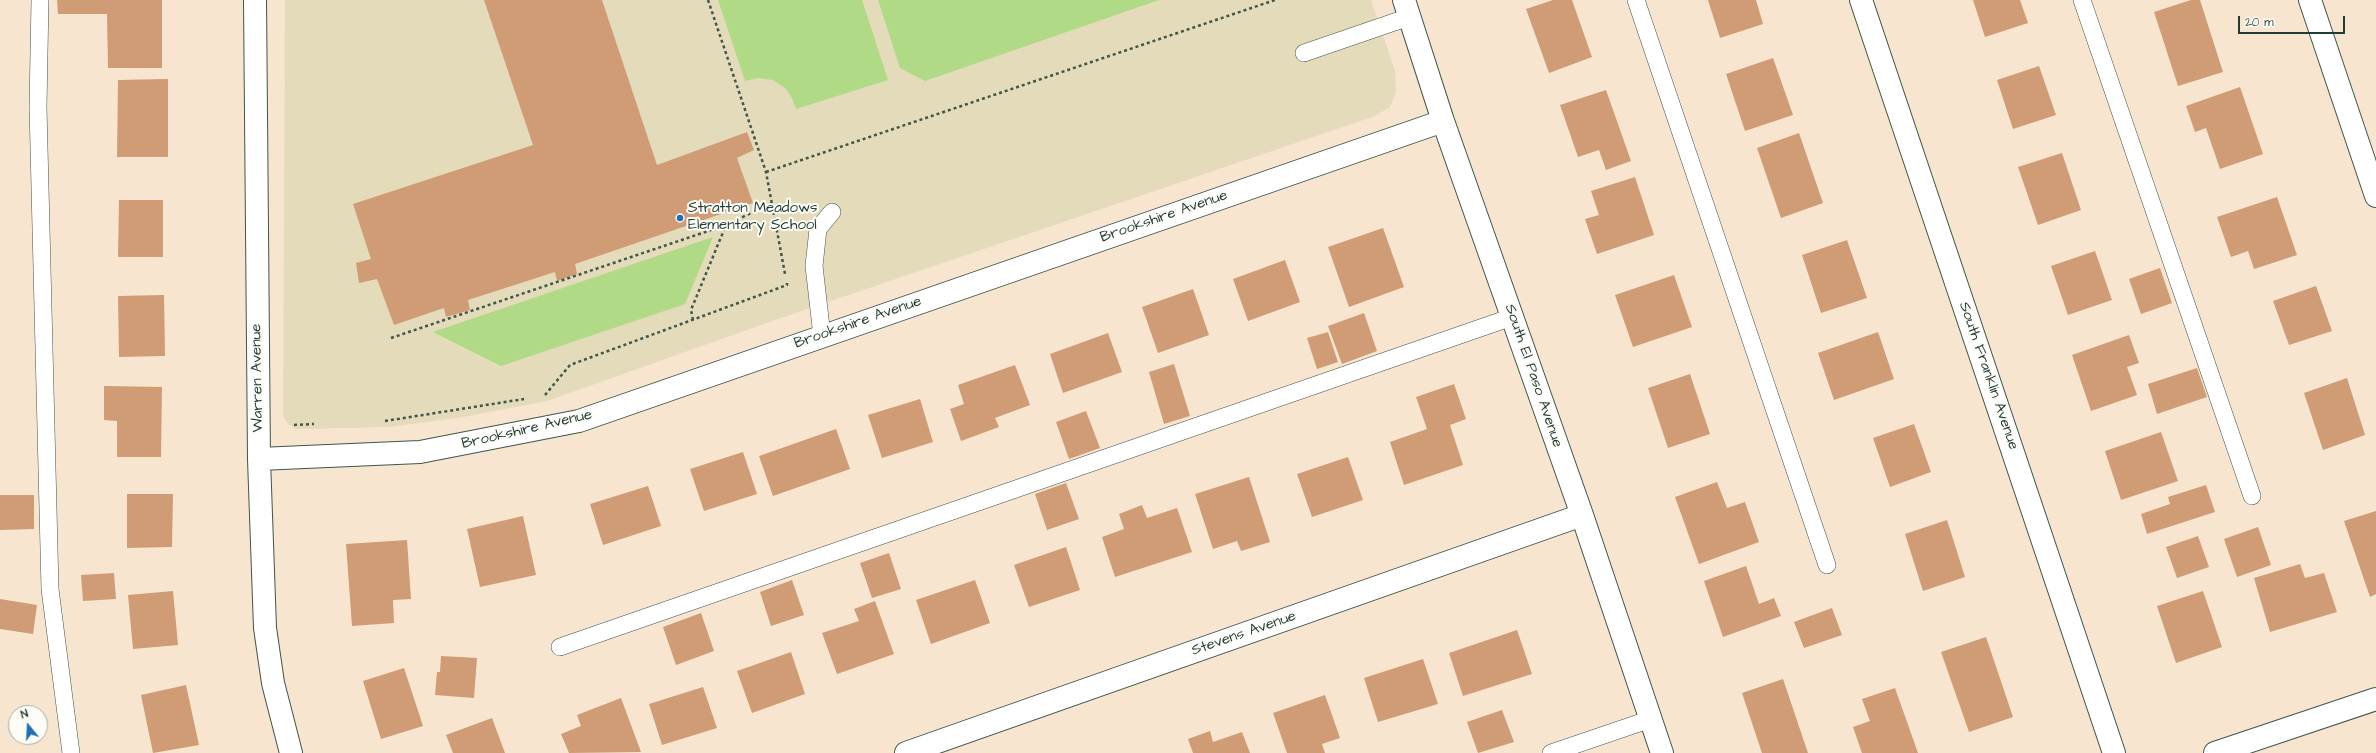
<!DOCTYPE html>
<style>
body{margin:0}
#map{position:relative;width:2376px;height:753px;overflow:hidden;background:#f7e5cf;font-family:"Architects Daughter",sans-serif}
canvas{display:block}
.north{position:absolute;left:8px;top:705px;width:40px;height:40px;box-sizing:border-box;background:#fdfcf7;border:1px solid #a4b0a9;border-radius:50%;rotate:342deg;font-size:11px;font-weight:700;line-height:16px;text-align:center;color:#1f3d34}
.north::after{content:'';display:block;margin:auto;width:14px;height:18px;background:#1f6fb2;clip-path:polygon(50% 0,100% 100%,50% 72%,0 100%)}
.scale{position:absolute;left:2238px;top:16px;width:107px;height:18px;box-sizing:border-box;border:2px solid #1f3d34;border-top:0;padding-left:5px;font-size:12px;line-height:14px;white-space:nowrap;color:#1f3d34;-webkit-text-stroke:3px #fdfcf7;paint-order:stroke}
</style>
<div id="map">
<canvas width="2376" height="753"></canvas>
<div class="north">N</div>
<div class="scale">20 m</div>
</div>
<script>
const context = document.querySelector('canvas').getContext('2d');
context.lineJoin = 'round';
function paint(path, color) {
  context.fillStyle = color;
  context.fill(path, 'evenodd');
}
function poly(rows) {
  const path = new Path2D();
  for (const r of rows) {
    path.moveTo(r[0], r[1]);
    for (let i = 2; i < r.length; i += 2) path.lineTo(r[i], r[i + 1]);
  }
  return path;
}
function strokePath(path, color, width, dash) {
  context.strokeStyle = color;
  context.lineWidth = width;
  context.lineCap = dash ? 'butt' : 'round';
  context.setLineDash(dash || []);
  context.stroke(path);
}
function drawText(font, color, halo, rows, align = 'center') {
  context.font = font + ' "Architects Daughter",sans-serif';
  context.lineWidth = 4;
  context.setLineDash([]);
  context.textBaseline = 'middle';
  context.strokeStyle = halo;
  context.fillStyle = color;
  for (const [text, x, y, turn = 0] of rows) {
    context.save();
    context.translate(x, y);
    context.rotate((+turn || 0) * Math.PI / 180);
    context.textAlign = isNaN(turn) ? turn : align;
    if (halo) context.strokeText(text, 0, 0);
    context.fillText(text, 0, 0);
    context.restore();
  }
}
const built = poly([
 [285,0,1371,0,1395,71,1396,92,1390,107,1375,116,775,320,547,401,463,417,390,427,296,429,288,424,283,416]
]);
const green = poly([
 [718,0,862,0,888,80,796,109,792,98,786,89,773,80,758,78,745,81],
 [878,0,1159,0,925,81,900,68],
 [713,237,685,304,501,366,433,332]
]);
const building = poly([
 [57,0,162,0,162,68,108,68,107,14,58,14],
 [484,0,602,0,657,165,747,132,754,150,737,158,753,203,575,264,577,274,557,281,555,272,468,300,470,310,446,317,444,308,394,325,377,279,359,283,356,263,371,259,353,204,533,145],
 [1553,0,1572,0,1592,57,1549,73,1526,9],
 [1708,0,1756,0,1763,24,1720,38],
 [1973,0,2020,0,2028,23,1985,37],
 [2191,0,2200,0,2223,72,2178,86,2154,12],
 [1773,58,1793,115,1745,131,1726,74],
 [2039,66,2056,115,2013,129,1997,80],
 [168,79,168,157,117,157,118,80],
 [2240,87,2263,154,2220,169,2206,128,2195,132,2186,106],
 [1606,90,1631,161,1606,170,1599,150,1578,157,1560,105],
 [1799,133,1823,203,1781,218,1757,148],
 [2062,153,2081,210,2038,225,2018,167],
 [1635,177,1654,235,1597,254,1585,219,1599,215,1591,191],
 [2277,197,2297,255,2254,269,2248,251,2231,257,2217,217],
 [119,200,163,200,163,257,118,257],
 [1383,228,1404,287,1349,307,1328,247],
 [1847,240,1867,298,1821,313,1802,255],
 [2095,251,2112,300,2068,315,2051,266],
 [1285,260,1300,302,1248,321,1233,279],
 [2160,268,2172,303,2141,314,2129,279],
 [1674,275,1692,327,1633,347,1615,295],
 [2316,286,2332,331,2289,345,2273,301],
 [1193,289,1209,335,1158,353,1142,307],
 [164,295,165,356,119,357,118,296],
 [1364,313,1377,351,1342,364,1328,326],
 [1328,332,1338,362,1317,369,1307,338],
 [1878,332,1894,379,1834,400,1818,353],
 [1108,333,1122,372,1063,393,1050,354],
 [2129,335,2139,363,2127,367,2137,395,2091,411,2072,355],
 [1174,364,1190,416,1164,424,1149,372],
 [1015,365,1030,405,995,418,999,427,961,441,950,409,964,404,958,385],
 [2197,368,2207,397,2157,414,2148,384],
 [1690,374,1710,434,1668,448,1648,388],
 [2347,378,2365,435,2323,450,2304,393],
 [1454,384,1466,419,1450,425,1463,465,1404,485,1390,442,1427,429,1416,397],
 [104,386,162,387,161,457,117,457,117,421,104,420],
 [920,399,933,442,882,458,868,415],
 [1086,411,1100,448,1069,459,1056,422],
 [1914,424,1931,472,1890,487,1873,438],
 [836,429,850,469,773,496,759,456],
 [2161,432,2178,481,2121,500,2105,451],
 [743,452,757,494,704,511,690,469],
 [1348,457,1363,500,1312,517,1297,474],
 [1249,477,1270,542,1241,551,1237,541,1213,549,1195,494],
 [1717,482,1727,508,1745,502,1759,542,1699,564,1675,497],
 [1066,483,1079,519,1047,530,1035,494],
 [2206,485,2215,512,2147,534,2141,514,2170,504,2168,497],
 [648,486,661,526,603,545,590,504],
 [127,494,173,494,172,547,127,548],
 [0,495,34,495,34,529,0,530],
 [1142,505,1147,518,1177,508,1192,552,1115,577,1102,537,1124,529,1119,514],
 [2376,511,2376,594,2370,597,2344,521],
 [523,516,536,575,480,587,467,529],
 [1947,520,1965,577,1923,591,1905,534],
 [2258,527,2271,565,2237,577,2224,539],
 [2198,536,2209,567,2177,578,2166,547],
 [407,540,411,599,393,600,394,623,352,626,346,544],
 [1066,547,1080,590,1029,607,1014,565],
 [889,553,901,589,872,598,860,563],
 [2300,564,2305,578,2324,573,2337,612,2270,632,2254,578],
 [1746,566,1759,604,1774,598,1781,616,1723,637,1704,581],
 [114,573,116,599,83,601,81,575],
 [792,580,804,615,771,626,760,592],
 [975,580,990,623,931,644,916,600],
 [173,591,178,645,133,649,128,595],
 [2203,591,2222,647,2176,663,2157,606],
 [0,599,37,605,33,634,0,629],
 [875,601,894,654,837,674,822,633,859,621,854,609],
 [1832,608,1842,635,1804,648,1794,622],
 [701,613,714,651,676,665,663,627],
 [1517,630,1532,674,1463,696,1449,653],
 [1986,637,2013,717,1969,732,1941,652],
 [791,652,805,694,752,713,737,671],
 [441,656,477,658,474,698,435,695,437,672,440,672],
 [1423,659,1438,704,1378,722,1364,678],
 [404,668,423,726,381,739,363,681],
 [1783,679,1808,753,1762,753,1742,693],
 [186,685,199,745,153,753,141,695],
 [703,687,717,728,662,745,649,704],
 [1895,688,1918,753,1862,753,1853,727,1870,721,1862,699],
 [1325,695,1340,738,1322,744,1325,753,1287,753,1273,713],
 [621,698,641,752,569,753,561,734,581,726,577,715],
 [1502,710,1514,742,1478,753,1467,722],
 [492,718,505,753,453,753,446,735],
 [1210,731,1213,742,1242,732,1250,753,1193,753,1188,739]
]);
const path = poly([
 [708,0,766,172,785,274],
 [766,172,1275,0],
 [693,320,691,310,726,225,772,203],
 [391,338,726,225],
 [545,395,570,365,787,285,787,283],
 [385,421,524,399],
 [294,425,314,424]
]);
const service = poly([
 [40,0,38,107,50,589,71,753],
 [1636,0,1827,565],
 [2082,0,2252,496],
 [1304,53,1409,17],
 [822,336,814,266,818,229,832,212],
 [560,647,1512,317],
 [1551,753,1651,719]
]);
const minor = poly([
 [255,0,259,459,265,628,273,683,291,753],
 [1404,0,1443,121,1582,515,1662,753],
 [1861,0,2114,753],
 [2310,0,2376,196],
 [259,459,420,452,579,421,1443,121],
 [906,753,1582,515],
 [2215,753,2376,699]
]);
const markers = [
 [680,218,4,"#1f6fb2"]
];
const poiNames = [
 ["Stratton Meadows",688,209],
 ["Elementary School",688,226]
];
const streetNames = [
 ["Brookshire Avenue",1164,217,-19],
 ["Brookshire Avenue",858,323,-19],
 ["South El Paso Avenue",1533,376,71],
 ["South Franklin Avenue",1988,376,71],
 ["Warren Avenue",258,378,-91],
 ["Brookshire Avenue",527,430,-13],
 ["Stevens Avenue",1244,634,-19]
];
paint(built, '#e3dbba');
paint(green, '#b0da85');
paint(building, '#cf9c75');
strokePath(service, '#3f564b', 18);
strokePath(minor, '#3f564b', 24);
strokePath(path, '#3f564b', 2.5, [3, 3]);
strokePath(service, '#fff', 17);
strokePath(minor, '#fff', 22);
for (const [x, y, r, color] of markers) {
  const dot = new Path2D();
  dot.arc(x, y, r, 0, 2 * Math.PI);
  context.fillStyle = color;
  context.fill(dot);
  strokePath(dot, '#fdfcf7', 1.5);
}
drawText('15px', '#1f3d34', '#fdfcf7', poiNames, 'left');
drawText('15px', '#1f3d34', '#fdfcf7', streetNames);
</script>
